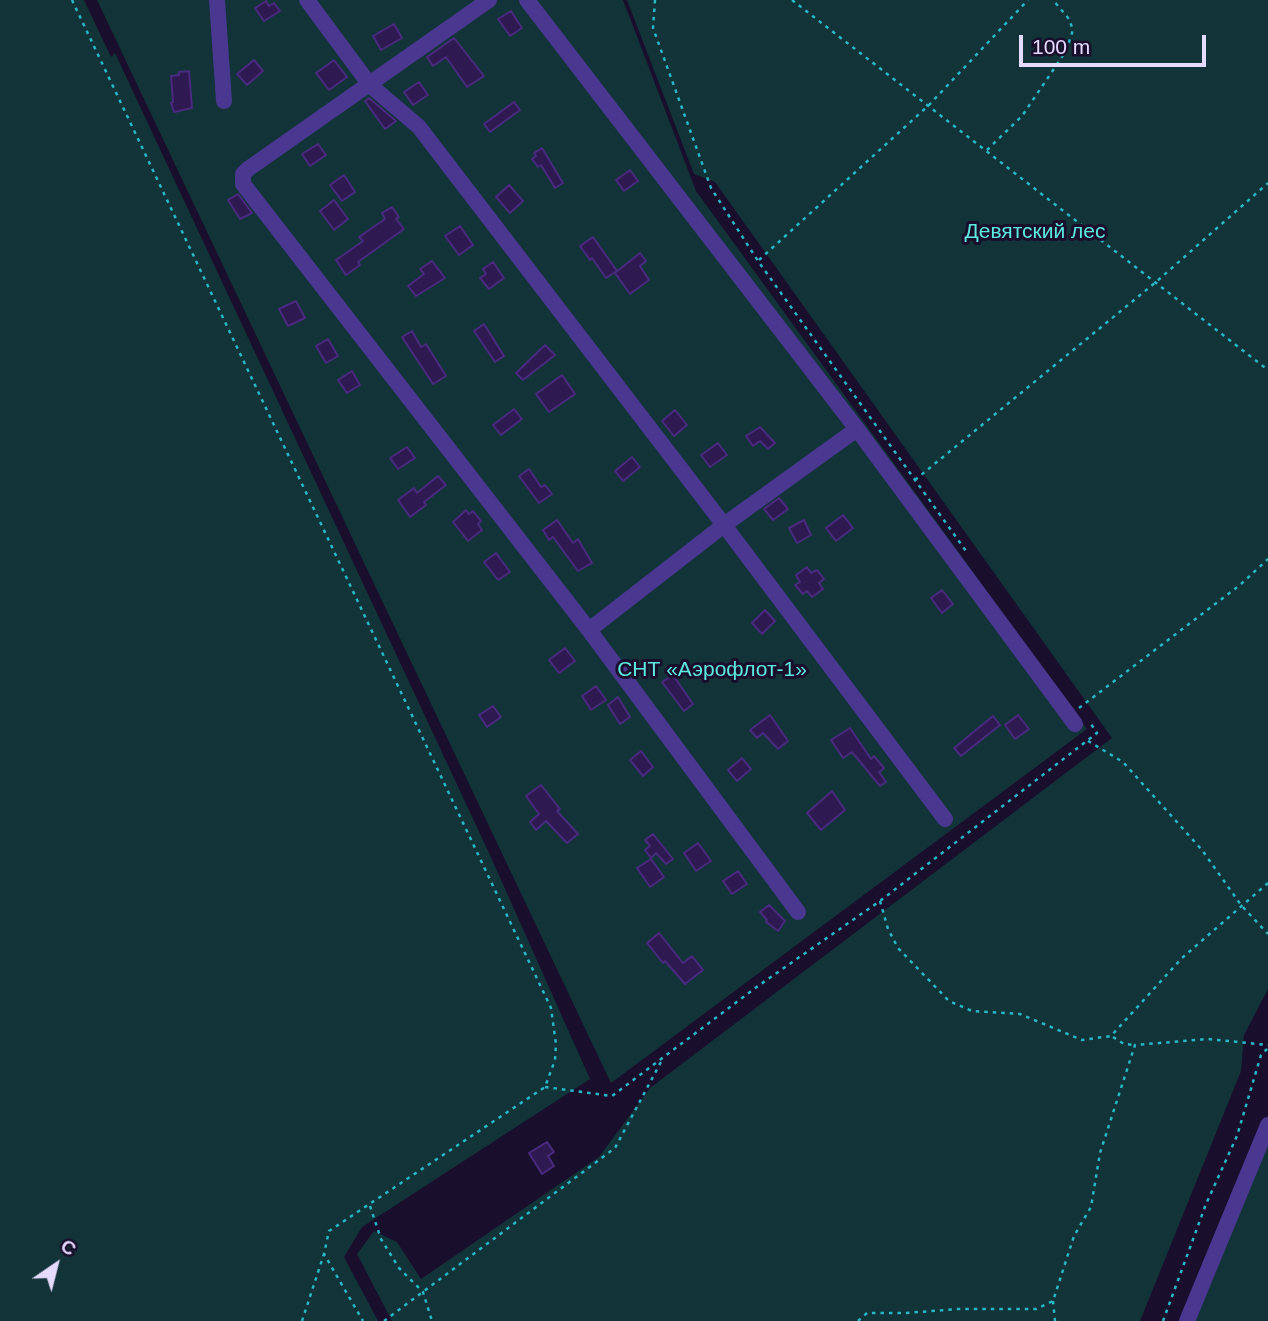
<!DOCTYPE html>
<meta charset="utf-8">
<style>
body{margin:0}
#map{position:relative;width:1268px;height:1321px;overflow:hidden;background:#190f2d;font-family:Arial,sans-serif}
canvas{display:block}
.north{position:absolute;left:21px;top:1230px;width:70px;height:70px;-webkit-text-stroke:5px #190f2d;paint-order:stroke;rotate:35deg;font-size:19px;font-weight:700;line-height:28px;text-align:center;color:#e5dbff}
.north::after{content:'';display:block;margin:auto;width:24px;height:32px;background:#e5dbff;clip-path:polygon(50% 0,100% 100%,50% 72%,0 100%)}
.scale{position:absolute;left:1019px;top:35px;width:187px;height:32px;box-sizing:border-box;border:4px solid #e5dbff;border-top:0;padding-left:9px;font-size:21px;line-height:24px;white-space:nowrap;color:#e5dbff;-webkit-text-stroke:5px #190f2d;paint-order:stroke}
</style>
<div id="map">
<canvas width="1268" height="1321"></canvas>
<div class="north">С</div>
<div class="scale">100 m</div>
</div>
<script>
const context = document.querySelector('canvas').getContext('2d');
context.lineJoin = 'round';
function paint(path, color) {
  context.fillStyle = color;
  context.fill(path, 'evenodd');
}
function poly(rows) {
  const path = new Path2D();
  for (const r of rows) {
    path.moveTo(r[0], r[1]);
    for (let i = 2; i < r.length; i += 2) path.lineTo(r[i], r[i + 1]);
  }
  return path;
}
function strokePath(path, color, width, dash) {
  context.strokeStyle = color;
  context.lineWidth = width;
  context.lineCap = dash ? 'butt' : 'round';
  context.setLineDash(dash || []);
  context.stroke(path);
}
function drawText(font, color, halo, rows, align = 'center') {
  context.font = font + ' Arial,sans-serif';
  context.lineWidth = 6;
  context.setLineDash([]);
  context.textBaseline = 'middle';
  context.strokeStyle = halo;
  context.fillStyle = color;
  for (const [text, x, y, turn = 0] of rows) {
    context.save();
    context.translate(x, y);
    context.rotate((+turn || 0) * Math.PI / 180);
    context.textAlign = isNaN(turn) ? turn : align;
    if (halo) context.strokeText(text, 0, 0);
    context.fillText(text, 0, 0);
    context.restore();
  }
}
const green = poly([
 [0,0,84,0,111,57,115,53,489,853,590,1079,362,1227,344,1257,378,1321,0,1321],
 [97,0,623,0,696,191,1087,729,611,1083],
 [627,0,1268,0,1268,989,1244,1035,1241,1071,1140,1321,392,1321,357,1254,374,1231,397,1242,421,1279,599,1157,650,1088,1112,738,715,182,694,174],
 [1268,1115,1268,1321,1184,1321]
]);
const building = poly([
 [266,1,269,6,274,3,280,11,264,21,255,8,266,1],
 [511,11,522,28,510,36,498,19,511,11],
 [394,24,402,38,381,50,373,36,394,24],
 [454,38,484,76,467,87,446,57,433,66,427,57,454,38],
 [254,60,263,71,247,85,237,74,254,60],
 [334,60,347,77,329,90,316,73,334,60],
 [189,71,192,108,174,112,171,103,173,102,171,76,179,75,179,72,189,71],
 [419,82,428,95,413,105,404,92,419,82],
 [369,98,396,121,385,129,365,101,369,98],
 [514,102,520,110,490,132,484,124,514,102],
 [318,144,326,155,310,166,302,154,318,144],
 [542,148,563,183,555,188,541,165,538,167,532,159,536,156,534,153,542,148],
 [630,170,638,181,624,191,616,180,630,170],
 [344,175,355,192,342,201,330,185,344,175],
 [509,185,523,201,510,213,496,197,509,185],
 [238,194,252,213,240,219,228,200,238,194],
 [334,200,348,219,334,230,320,211,334,200],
 [392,207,399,217,396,219,404,229,358,262,360,265,346,275,336,260,363,241,359,237,385,219,382,213,392,207],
 [460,226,473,245,459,255,445,236,460,226],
 [593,237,617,271,606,278,592,258,590,260,580,246,593,237],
 [640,253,646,261,640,266,649,280,630,294,615,273,640,253],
 [432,261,445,278,416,296,408,286,424,274,420,269,432,261],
 [493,262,504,278,489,289,480,278,486,274,483,269,493,262],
 [296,301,305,318,288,326,279,309,296,301],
 [484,324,504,356,495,362,474,331,484,324],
 [412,331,421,347,426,344,446,376,433,384,402,337,412,331],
 [328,339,338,356,326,363,316,346,328,339],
 [545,345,555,355,523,380,516,373,545,345],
 [352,371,360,385,347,393,338,380,352,371],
 [562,375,575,394,549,412,536,394,562,375],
 [514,409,522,419,501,435,493,425,514,409],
 [675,410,687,425,674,436,662,421,675,410],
 [760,427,775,443,768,449,760,441,753,446,746,436,760,427],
 [718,443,727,455,710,467,701,455,718,443],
 [407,447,415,458,398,469,390,458,407,447],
 [632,457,640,467,623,481,615,471,632,457],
 [529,469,541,487,545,485,552,494,539,503,519,476,529,469],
 [438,476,446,485,424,502,426,505,410,517,398,500,414,488,417,493,438,476],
 [779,498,788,509,773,520,764,509,779,498],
 [466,510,469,514,473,511,481,521,478,524,482,530,468,541,453,522,466,510],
 [843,515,853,528,836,541,826,528,843,515],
 [557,520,573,543,578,539,592,563,578,571,553,537,549,540,543,530,557,520],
 [804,520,811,535,797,543,789,528,804,520],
 [496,553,510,572,498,580,484,562,496,553],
 [807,567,811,573,817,570,824,579,819,583,823,589,812,597,807,591,803,594,795,585,800,582,796,575,807,567],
 [942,590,953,604,942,613,931,598,942,590],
 [765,610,775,621,762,634,752,623,765,610],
 [565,648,575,661,559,673,549,660,565,648],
 [673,675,693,704,684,711,662,682,673,675],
 [596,686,606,700,591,710,582,696,596,686],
 [618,697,630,717,620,724,608,705,618,697],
 [493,706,501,717,487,727,479,715,493,706],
 [770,715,788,741,778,749,763,733,757,738,750,730,770,715],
 [1018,715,1029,729,1015,739,1005,725,1018,715],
 [993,716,1000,725,961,756,954,748,993,716],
 [850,728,871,759,874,756,884,768,879,772,886,782,880,786,852,752,843,758,831,740,850,728],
 [641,751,653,767,643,776,630,760,641,751],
 [742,758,751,769,737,781,728,770,742,758],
 [541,785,560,809,557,811,578,834,567,843,546,821,536,830,530,822,539,814,526,796,541,785],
 [832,791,845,810,821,830,807,813,832,791],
 [653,834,673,859,666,864,656,853,651,858,645,850,650,846,645,840,653,834],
 [698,843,711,861,696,871,684,853,698,843],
 [651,859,664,877,650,887,637,868,651,859],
 [738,871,747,884,732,894,723,881,738,871],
 [769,905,785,921,778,931,766,922,767,920,760,912,769,905],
 [659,933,683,963,692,956,703,970,685,984,665,961,663,963,647,943,659,933],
 [547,1142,554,1152,548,1156,554,1166,542,1174,529,1153,547,1142]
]);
const path = poly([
 [72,0,551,1008,556,1044,555,1060,545,1087,329,1231,324,1254,363,1321],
 [655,0,653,28,711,188,758,261,966,551],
 [792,0,1268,370],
 [987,150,1022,116,1066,51,1073,30,1069,19,1053,0],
 [759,260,929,105,1028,0],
 [915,480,1156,282,1268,183],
 [1079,708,1240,585,1268,559],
 [1088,741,1123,762,1202,850,1241,905,1268,934],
 [880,901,888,929,898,948,949,1001,972,1011,1020,1014,1082,1040,1111,1036,1182,958,1268,883],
 [1113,1037,1124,1044,1135,1045],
 [545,1087,612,1096,758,986,880,901,1097,733,1089,721],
 [370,1206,381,1239,399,1268,423,1292,432,1321],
 [1053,1301,1055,1321],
 [302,1321,324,1254],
 [384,1321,615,1148,662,1060],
 [858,1321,867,1313,906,1313,958,1309,1036,1309,1053,1301,1074,1236,1091,1207,1100,1153,1135,1045,1208,1039,1268,1045],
 [1163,1321,1206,1204,1237,1136,1261,1055,1268,1048]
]);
const minor = poly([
 [217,0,224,101],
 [307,0,370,85,419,127,724,525,945,819],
 [489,0,248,169,243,174,243,184,589,630,798,912],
 [527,0,857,429,1075,724],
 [589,630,724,525,857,429],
 [1187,1321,1268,1125]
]);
const parkNames = [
 ["Девятский лес",1035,232],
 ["СНТ «Аэрофлот-1»",712,670]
];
paint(green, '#123338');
paint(building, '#2e1a50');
strokePath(building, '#492a7e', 2);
strokePath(path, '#26b7c8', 2.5, [3.5, 5]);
strokePath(minor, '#493790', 16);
drawText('21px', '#5ceadf', '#190f2d', parkNames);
</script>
